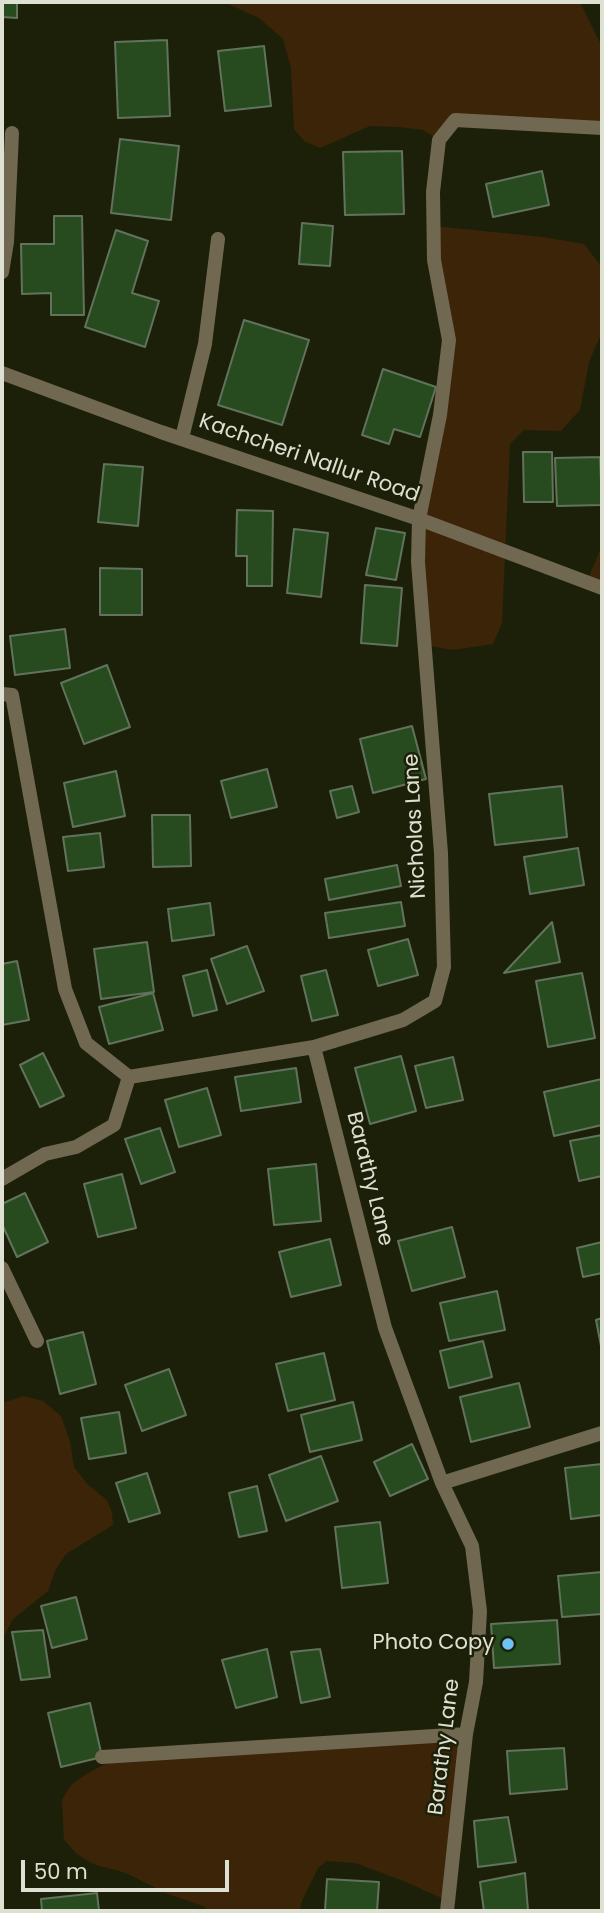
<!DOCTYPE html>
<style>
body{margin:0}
#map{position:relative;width:604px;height:1913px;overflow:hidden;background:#1d2008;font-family:Poppins,sans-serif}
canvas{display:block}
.frame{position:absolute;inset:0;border:4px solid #dee0d1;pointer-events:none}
.scale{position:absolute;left:21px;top:1860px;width:208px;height:32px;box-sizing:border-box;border:4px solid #dee0d1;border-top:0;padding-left:9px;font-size:21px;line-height:24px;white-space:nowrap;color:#dee0d1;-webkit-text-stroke:5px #1d2008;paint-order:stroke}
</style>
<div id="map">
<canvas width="604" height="1913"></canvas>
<div class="frame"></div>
<div class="scale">50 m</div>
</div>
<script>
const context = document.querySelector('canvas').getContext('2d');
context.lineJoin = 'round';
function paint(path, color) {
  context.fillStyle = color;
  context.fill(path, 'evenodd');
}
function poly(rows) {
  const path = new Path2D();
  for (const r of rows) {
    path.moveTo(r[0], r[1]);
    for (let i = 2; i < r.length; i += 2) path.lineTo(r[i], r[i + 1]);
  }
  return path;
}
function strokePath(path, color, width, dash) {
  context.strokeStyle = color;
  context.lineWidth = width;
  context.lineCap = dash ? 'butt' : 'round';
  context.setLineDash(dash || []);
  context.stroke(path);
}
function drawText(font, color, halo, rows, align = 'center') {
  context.font = font + ' Poppins,sans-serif';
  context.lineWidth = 5;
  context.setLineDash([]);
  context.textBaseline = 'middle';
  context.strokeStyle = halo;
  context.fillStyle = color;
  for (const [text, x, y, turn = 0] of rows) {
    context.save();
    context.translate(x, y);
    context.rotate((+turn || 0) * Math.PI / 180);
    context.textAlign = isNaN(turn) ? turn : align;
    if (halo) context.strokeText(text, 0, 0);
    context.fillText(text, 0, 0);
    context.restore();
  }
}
const green = poly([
 [224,2,580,2,602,47,602,128,456,120,439,140,423,130,399,127,370,126,320,148,304,141,294,129,291,68,283,39,259,18],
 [434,226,543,237,584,244,602,267,602,332,589,362,580,410,561,431,524,430,510,444,502,623,493,644,453,650,424,645,418,562,449,340],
 [602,545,602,588,587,582],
 [24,1396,43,1401,61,1416,70,1441,74,1467,88,1485,107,1500,112,1512,113,1525,66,1554,55,1571,48,1591,13,1619,2,1640,2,1403],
 [466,1734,448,1901,406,1882,355,1863,327,1861,318,1868,301,1903,300,1911,209,1911,203,1906,168,1894,126,1873,93,1864,77,1854,64,1840,62,1800,70,1786,86,1774,121,1756]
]);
const building = poly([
 [2,2,17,2,17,18,2,17,2,2],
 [167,40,170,116,118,118,115,42,167,40],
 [264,46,271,106,225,111,218,51,264,46],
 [120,139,179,146,171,220,111,213,120,139],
 [402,151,404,214,345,215,343,152,402,151],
 [542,171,549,205,493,217,486,184,542,171],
 [54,216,82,216,84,315,51,315,51,293,22,294,21,244,54,244,54,216],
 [302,223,333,226,330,266,299,264,302,223],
 [116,230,148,241,132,293,159,301,145,347,85,327,116,230],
 [244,320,309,340,282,425,218,405,244,320],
 [383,369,436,387,420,437,394,429,389,444,362,435,383,369],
 [523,452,552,452,553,502,524,502,523,452],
 [600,457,602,505,557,506,555,458,600,457],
 [104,464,143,467,138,526,98,522,104,464],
 [237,510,273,511,272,586,247,586,247,556,236,556,237,510],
 [376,528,405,533,396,580,366,575,376,528],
 [294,529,328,533,321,597,287,593,294,529],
 [100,568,142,569,142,615,100,615,100,568],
 [365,585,402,588,397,646,361,643,365,585],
 [65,629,70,668,15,675,10,636,65,629],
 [107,665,130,727,84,744,61,683,107,665],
 [412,726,426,779,373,793,360,739,412,726],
 [267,769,277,807,231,818,221,781,267,769],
 [116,771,125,816,73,827,64,783,116,771],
 [352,786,359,812,337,818,330,791,352,786],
 [562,786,567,837,495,845,489,794,562,786],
 [152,815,190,815,191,866,153,867,152,815],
 [100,833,104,867,68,871,63,837,100,833],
 [578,848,584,885,530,894,524,857,578,848],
 [397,865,401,886,329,900,325,879,397,865],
 [401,902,405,926,329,938,325,913,401,902],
 [210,903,214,935,172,941,168,909,210,903],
 [552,922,560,962,504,973,552,922],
 [408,939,418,975,378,986,368,950,408,939],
 [147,942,154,992,101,999,94,949,147,942],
 [247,946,264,991,227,1004,211,959,247,946],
 [17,961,29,1020,2,1025,2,964,17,961],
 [207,970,217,1010,193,1016,183,976,207,970],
 [326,970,338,1015,312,1021,301,976,326,970],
 [582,973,595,1038,548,1047,536,981,582,973],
 [153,993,163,1030,109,1044,99,1007,153,993],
 [43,1053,64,1096,40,1107,20,1065,43,1053],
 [401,1056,416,1111,370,1124,355,1068,401,1056],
 [453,1057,463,1100,426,1108,415,1066,453,1057],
 [296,1068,301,1102,241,1111,235,1077,296,1068],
 [602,1079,602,1125,554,1136,544,1092,602,1079],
 [207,1088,221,1135,179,1147,165,1100,207,1088],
 [160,1128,175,1172,141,1184,125,1139,160,1128],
 [602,1135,602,1176,579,1181,570,1141,602,1135],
 [316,1164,321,1221,274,1225,268,1169,316,1164],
 [122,1174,136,1228,98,1237,84,1184,122,1174],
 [25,1193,48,1242,17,1257,2,1224,2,1204,25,1193],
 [452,1227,465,1277,412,1291,398,1241,452,1227],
 [330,1239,341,1285,291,1297,279,1252,330,1239],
 [602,1242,602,1273,583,1277,577,1248,602,1242],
 [497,1291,505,1330,449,1341,440,1303,497,1291],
 [602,1318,602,1351,596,1320,602,1318],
 [83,1332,96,1384,60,1394,47,1341,83,1332],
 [483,1341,492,1377,449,1388,440,1351,483,1341],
 [324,1353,335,1400,288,1411,276,1364,324,1353],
 [169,1369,186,1415,142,1431,125,1385,169,1369],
 [519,1383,530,1427,471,1442,460,1397,519,1383],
 [353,1402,362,1440,310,1452,301,1415,353,1402],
 [119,1412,126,1453,89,1459,81,1418,119,1412],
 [412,1444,428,1479,390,1496,374,1462,412,1444],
 [321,1456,338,1501,286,1521,269,1475,321,1456],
 [602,1464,602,1515,571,1519,565,1468,602,1464],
 [147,1473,160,1513,129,1522,116,1483,147,1473],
 [257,1486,267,1531,239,1537,229,1493,257,1486],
 [380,1522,388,1583,342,1588,335,1527,380,1522],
 [602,1572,602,1614,562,1617,558,1576,602,1572],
 [76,1597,87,1639,52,1648,41,1606,76,1597],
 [557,1620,560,1664,494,1668,491,1624,557,1620],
 [43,1630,50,1677,21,1680,12,1632,43,1630],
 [267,1649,277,1697,236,1708,222,1660,267,1649],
 [320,1649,330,1697,301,1703,291,1652,320,1649],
 [90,1703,102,1757,61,1767,48,1713,90,1703],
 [564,1748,567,1789,510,1794,507,1751,564,1748],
 [508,1817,516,1862,478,1867,474,1821,508,1817],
 [525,1873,528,1910,484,1911,480,1882,525,1873],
 [327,1879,379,1882,377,1911,325,1911,327,1879],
 [97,1893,99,1911,42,1911,41,1899,97,1893]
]);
const minor = poly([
 [2,272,7,242,12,133],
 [182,438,205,344,218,239],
 [2,694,12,695,65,989,86,1043,129,1077,314,1047,385,1328,442,1483,472,1546,480,1611,476,1682,466,1734,447,1911],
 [314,1047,403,1020,435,1001,444,967,441,853,418,562,419,519,440,415,449,340,434,260,433,192,439,140,455,120,602,128],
 [2,1179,45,1154,76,1147,114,1125,129,1077],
 [2,1268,37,1341],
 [442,1483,602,1433],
 [102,1757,466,1734]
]);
const tertiary = poly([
 [2,373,161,432,419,519,602,588]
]);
const markers = [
 [508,1644,7,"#6fc2f4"]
];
const streetNames = [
 ["Kachcheri Nallur Road",309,459,19],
 ["Nicholas Lane",416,826,-93],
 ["Barathy Lane",369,1179,76],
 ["Barathy Lane",445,1747,-83]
];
const poiNames = [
 ["Photo Copy",494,1644]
];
paint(green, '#3b2408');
paint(building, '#274b1e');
strokePath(building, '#61735c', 2);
strokePath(minor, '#706850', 14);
strokePath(tertiary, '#706850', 14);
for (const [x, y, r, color] of markers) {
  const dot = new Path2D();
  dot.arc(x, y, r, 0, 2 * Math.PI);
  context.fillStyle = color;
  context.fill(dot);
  strokePath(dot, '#1d2008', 2.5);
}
drawText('21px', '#dee0d1', '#1d2008', streetNames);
drawText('21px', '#dee0d1', '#1d2008', poiNames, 'right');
</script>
